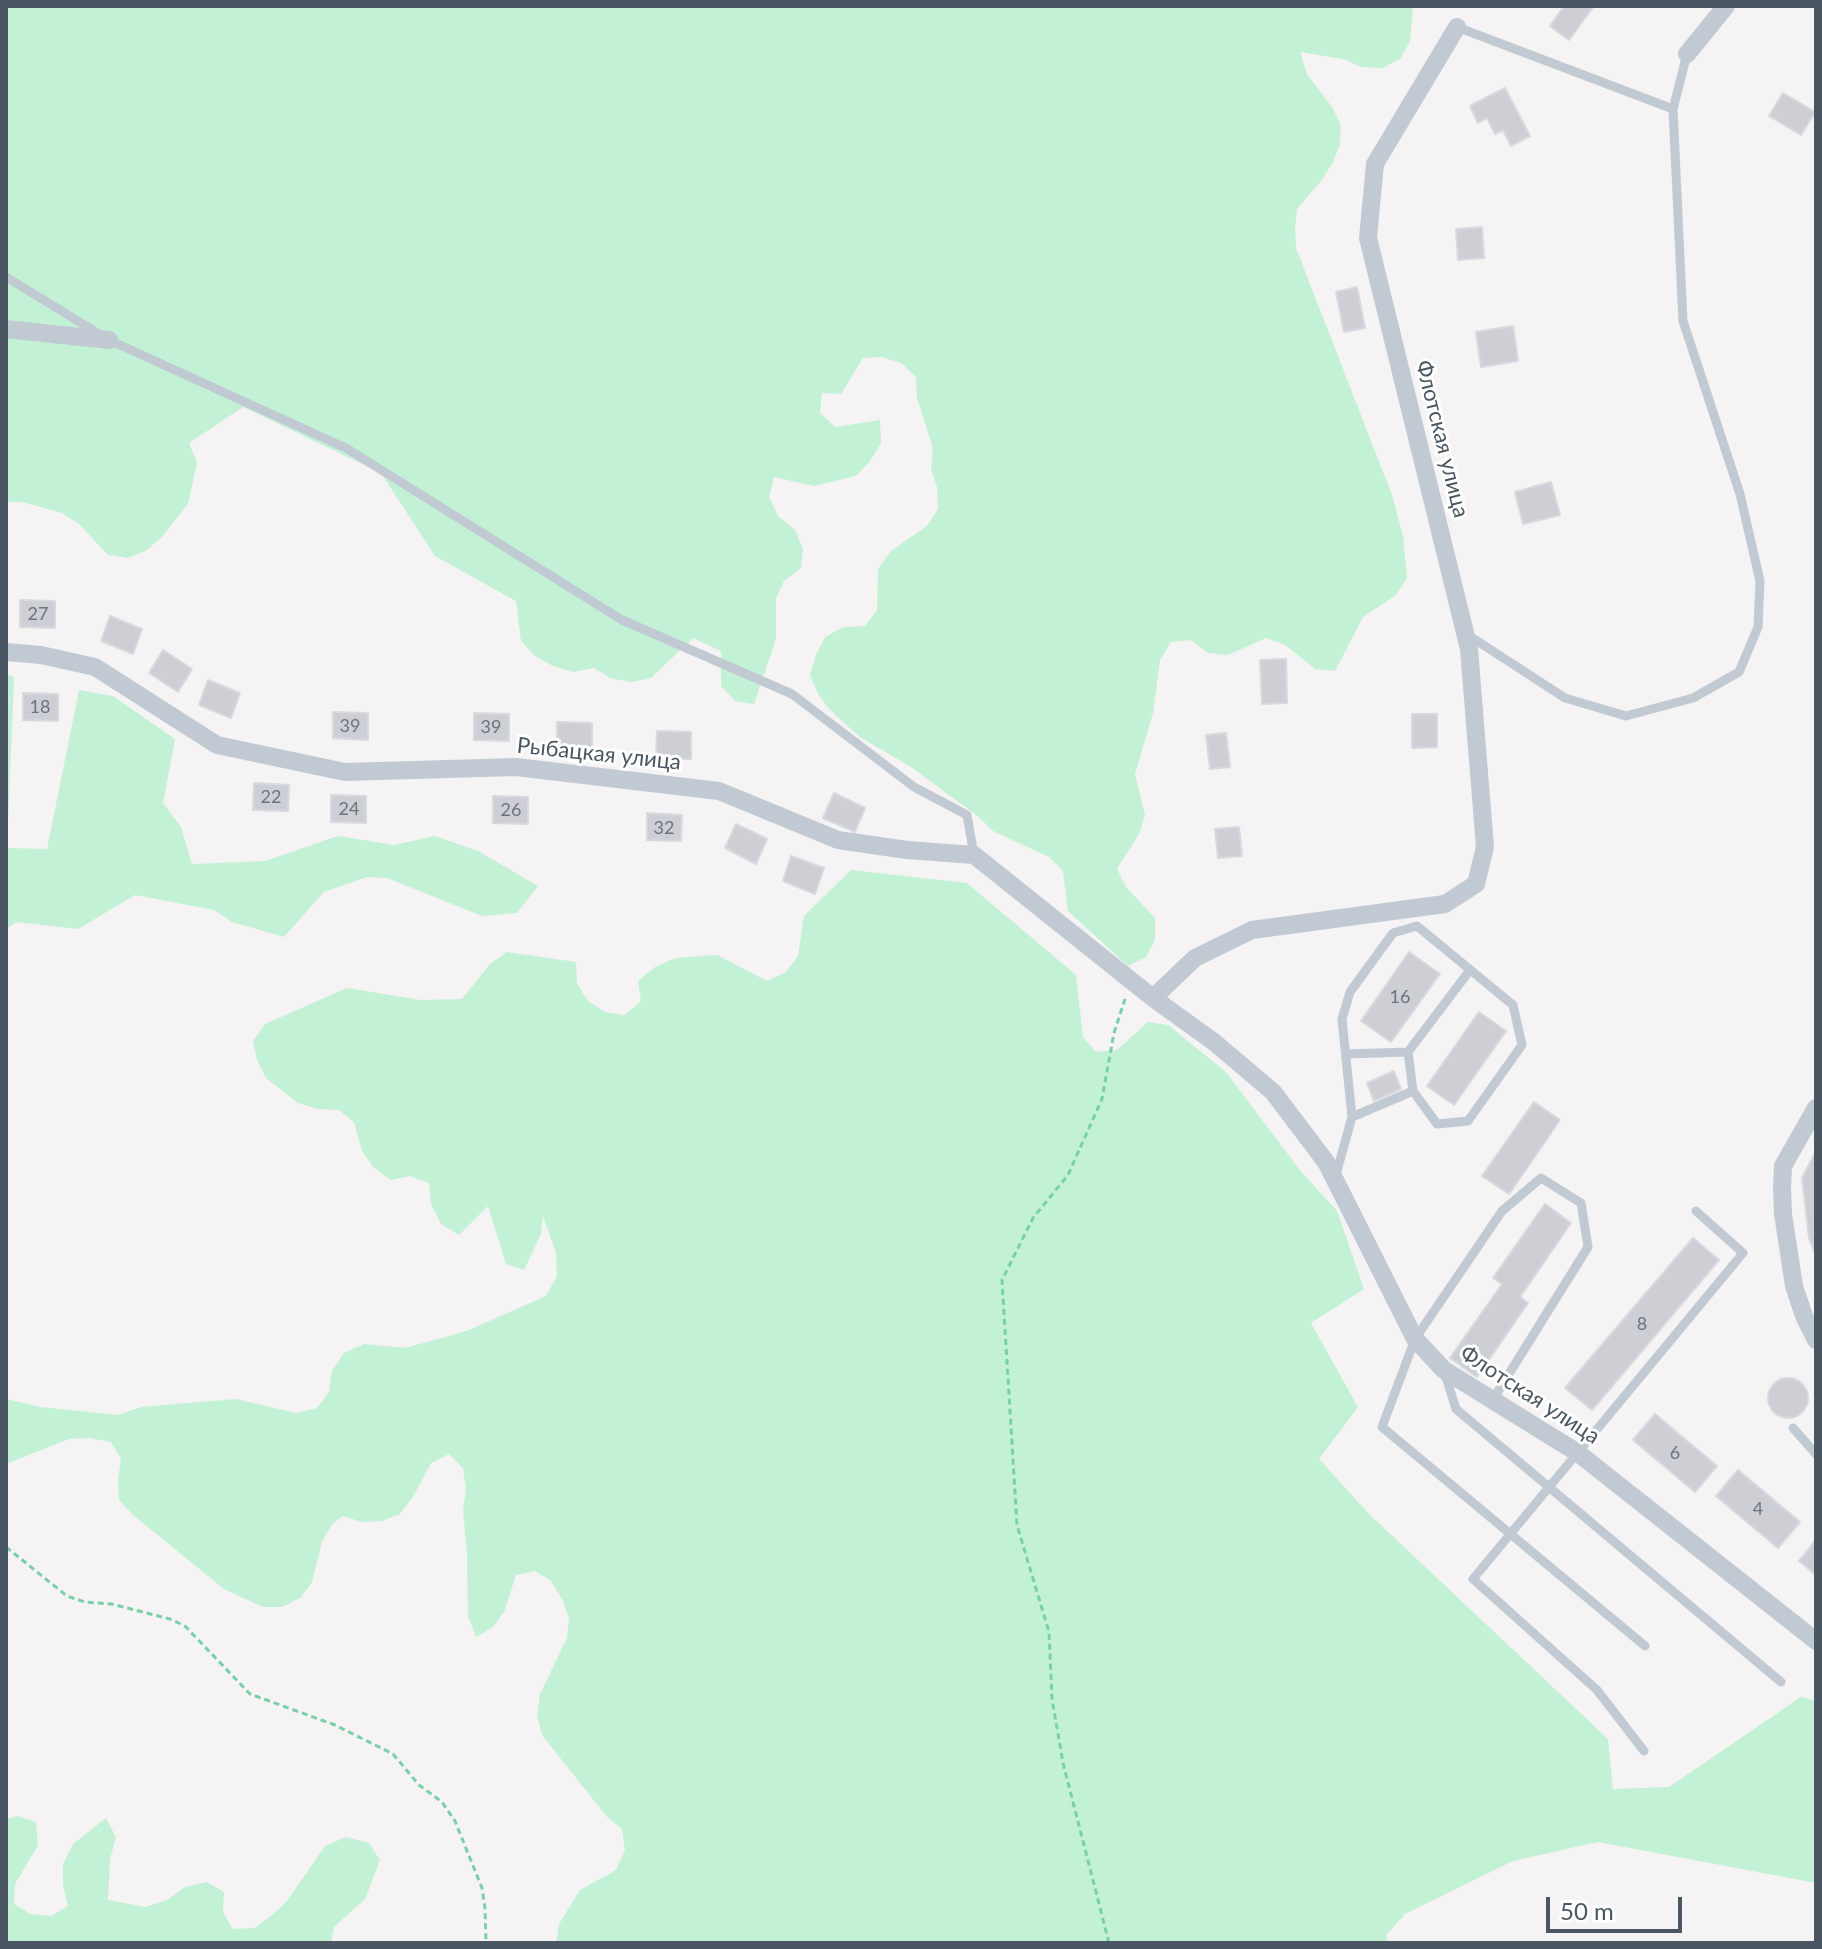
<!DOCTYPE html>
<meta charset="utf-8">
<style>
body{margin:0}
#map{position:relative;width:1822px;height:1949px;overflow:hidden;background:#f5f3f3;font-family:Lato,sans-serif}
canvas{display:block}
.frame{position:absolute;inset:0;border:8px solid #4a5661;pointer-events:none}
.scale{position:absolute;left:1546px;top:1897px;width:136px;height:36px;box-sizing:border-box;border:4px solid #4a5661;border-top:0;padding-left:10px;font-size:24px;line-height:28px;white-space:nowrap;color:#4a5661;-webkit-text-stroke:6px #fff;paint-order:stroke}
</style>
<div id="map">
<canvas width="1822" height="1949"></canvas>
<div class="frame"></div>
<div class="scale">50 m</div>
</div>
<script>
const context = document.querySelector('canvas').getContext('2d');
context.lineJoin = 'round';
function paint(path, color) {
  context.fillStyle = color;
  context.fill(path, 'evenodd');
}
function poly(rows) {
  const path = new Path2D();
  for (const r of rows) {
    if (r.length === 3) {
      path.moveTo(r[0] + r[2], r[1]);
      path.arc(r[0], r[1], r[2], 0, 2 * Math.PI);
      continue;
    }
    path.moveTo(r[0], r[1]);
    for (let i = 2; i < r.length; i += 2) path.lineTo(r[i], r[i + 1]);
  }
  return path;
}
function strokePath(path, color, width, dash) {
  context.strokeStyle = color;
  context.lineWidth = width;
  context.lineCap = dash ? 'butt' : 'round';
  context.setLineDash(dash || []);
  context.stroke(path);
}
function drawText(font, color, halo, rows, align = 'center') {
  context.font = font + ' Lato,sans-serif';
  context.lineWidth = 6;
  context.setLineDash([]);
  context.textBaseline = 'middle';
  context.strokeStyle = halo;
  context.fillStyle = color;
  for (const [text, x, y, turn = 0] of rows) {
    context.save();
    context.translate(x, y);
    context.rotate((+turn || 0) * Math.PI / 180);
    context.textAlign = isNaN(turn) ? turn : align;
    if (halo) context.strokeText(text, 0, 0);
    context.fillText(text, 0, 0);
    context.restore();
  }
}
const green = poly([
 [6,6,1413,6,1410,41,1401,58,1383,68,1362,67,1343,59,1300,52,1307,74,1332,107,1341,125,1340,144,1333,162,1322,180,1297,209,1295,228,1296,248,1392,495,1403,536,1407,578,1396,595,1363,617,1335,671,1315,669,1285,645,1266,638,1228,655,1208,653,1191,640,1171,642,1160,660,1153,713,1135,774,1145,815,1139,834,1117,869,1126,887,1155,918,1155,940,1146,957,1128,966,1068,911,1063,871,1049,857,993,831,979,817,911,767,860,737,830,710,818,694,810,675,816,655,825,637,844,627,865,626,877,610,878,569,891,551,927,526,938,509,937,487,931,469,933,448,917,398,916,377,901,363,882,357,863,358,841,394,822,393,820,413,835,427,880,420,881,443,870,461,856,476,814,486,774,477,769,497,778,516,795,530,803,549,801,568,784,581,776,598,776,639,754,704,735,701,721,686,721,651,693,638,651,678,631,682,610,678,594,668,573,672,553,666,535,656,521,641,516,601,435,556,381,473,243,407,189,443,197,463,188,504,162,537,147,550,128,558,108,555,79,524,62,513,22,502,6,502],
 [6,674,14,677,7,848,47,849,79,690,113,696,175,739,163,803,181,827,192,864,265,861,338,836,394,845,435,836,478,851,538,886,517,913,482,916,387,878,367,877,324,892,284,937,232,922,214,910,135,895,78,929,16,922,6,929],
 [851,870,967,883,1076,975,1083,1037,1096,1052,1117,1050,1148,1022,1168,1025,1226,1072,1299,1169,1337,1211,1364,1289,1311,1323,1358,1407,1319,1459,1369,1514,1608,1739,1613,1789,1669,1787,1801,1697,1816,1701,1816,1883,1598,1842,1513,1861,1405,1914,1387,1934,1387,1943,556,1943,559,1924,580,1890,616,1870,625,1850,622,1829,607,1817,542,1735,537,1715,540,1694,567,1638,569,1618,562,1599,551,1581,535,1571,516,1575,504,1612,493,1627,476,1637,468,1616,467,1553,463,1510,466,1489,463,1468,449,1454,431,1463,413,1497,400,1514,382,1521,362,1522,343,1516,332,1524,322,1542,312,1582,300,1598,282,1607,263,1607,224,1589,133,1515,119,1500,118,1480,121,1459,111,1442,90,1438,69,1439,6,1464,6,1399,40,1407,118,1415,141,1407,236,1399,296,1413,317,1408,329,1392,332,1371,344,1353,364,1344,405,1348,449,1336,469,1330,546,1296,557,1276,556,1253,543,1216,541,1234,524,1270,506,1264,488,1206,459,1235,441,1224,431,1204,429,1183,410,1176,391,1180,374,1168,362,1151,354,1122,339,1110,318,1109,298,1103,266,1078,257,1060,253,1041,265,1024,347,988,421,1000,462,999,490,964,507,952,576,962,577,984,588,1001,605,1012,625,1015,641,1001,638,981,655,967,675,958,717,955,767,981,786,972,798,956,804,916],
 [17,1816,36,1822,38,1845,15,1884,14,1904,31,1914,51,1916,68,1906,63,1885,63,1864,73,1844,106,1818,116,1837,110,1859,108,1900,145,1907,167,1900,185,1887,207,1882,224,1892,223,1912,233,1929,254,1928,271,1916,287,1901,325,1846,346,1837,369,1843,380,1860,365,1899,334,1927,331,1943,6,1943,6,1819]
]);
const building = poly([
 [1564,6,1594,6,1569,40,1550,26,1564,6],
 [1505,88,1530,136,1511,146,1503,130,1495,134,1487,118,1478,123,1470,106,1505,88],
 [1783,93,1815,112,1801,135,1769,116,1783,93],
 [1482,227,1484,258,1458,260,1456,229,1482,227],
 [1357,287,1365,328,1344,332,1336,292,1357,287],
 [1513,326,1518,361,1481,367,1476,332,1513,326],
 [1551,482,1560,515,1523,524,1515,492,1551,482],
 [20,600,55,601,55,628,20,627,20,600],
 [110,616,142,629,133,654,101,641,110,616],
 [163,650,192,669,178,692,149,673,163,650],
 [1286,659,1287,703,1262,704,1260,660,1286,659],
 [208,680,240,693,231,718,199,705,208,680],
 [23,693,58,694,58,721,23,720,23,693],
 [333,712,368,713,368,740,333,738,333,712],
 [474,713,509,714,509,741,474,740,474,713],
 [1412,714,1437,714,1437,747,1412,748,1412,714],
 [557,722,592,723,592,749,557,748,557,722],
 [657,731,691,732,691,759,656,758,657,731],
 [1226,733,1230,767,1210,769,1206,735,1226,733],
 [254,783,289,785,288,811,253,810,254,783],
 [834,793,865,808,855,832,823,818,834,793],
 [331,795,366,796,366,823,331,822,331,795],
 [493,796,528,797,528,824,493,823,493,796],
 [647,813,682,815,681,841,647,840,647,813],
 [736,824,767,839,756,864,725,848,736,824],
 [1239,827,1242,856,1218,858,1215,829,1239,827],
 [791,856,824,868,815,894,783,881,791,856],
 [1409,952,1440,974,1391,1042,1361,1021,1409,952],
 [1479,1012,1506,1031,1454,1105,1427,1086,1479,1012],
 [1394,1071,1401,1089,1374,1101,1367,1083,1394,1071],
 [1534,1102,1560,1120,1509,1194,1482,1176,1534,1102],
 [1816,1151,1816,1256,1809,1238,1802,1178,1816,1151],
 [1545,1204,1571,1223,1520,1297,1528,1303,1477,1377,1450,1358,1502,1284,1493,1278,1545,1204],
 [1693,1238,1719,1260,1592,1410,1565,1388,1693,1238],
 [1788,1398,20],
 [1655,1414,1717,1466,1695,1492,1633,1440,1655,1414],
 [1738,1470,1800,1522,1778,1548,1716,1496,1738,1470],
 [1816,1540,1816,1575,1799,1561,1816,1540]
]);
const path = poly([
 [6,1547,67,1596,85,1602,112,1604,170,1619,185,1626,250,1694,335,1725,393,1754,419,1785,442,1802,455,1821,482,1888,485,1908,486,1943],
 [1109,1943,1063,1763,1052,1699,1049,1632,1017,1525,1002,1280,1033,1218,1068,1175,1102,1099,1114,1033,1125,999]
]);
const service = poly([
 [1457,27,1673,109],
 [6,277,109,340,346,448,622,620,792,694,914,787,967,815,974,855],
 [1468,635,1565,698,1626,716,1693,698,1739,672,1758,627,1760,581,1740,494,1683,321,1673,109,1687,54],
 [1347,1054,1408,1052],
 [1413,1091,1408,1052,1470,970],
 [1335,1178,1352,1117,1342,1019,1350,992,1393,933,1417,926,1513,1005,1522,1045,1468,1121,1437,1124,1413,1091,1352,1117],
 [1445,1374,1456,1409,1781,1682],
 [1492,1401,1588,1247,1581,1203,1541,1178,1502,1211,1415,1339,1382,1427,1645,1646],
 [1793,1428,1816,1454],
 [1644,1751,1597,1690,1473,1579,1743,1253,1696,1211]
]);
const minor = poly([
 [1687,54,1726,6],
 [6,329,109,340],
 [6,652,41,655,95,667,217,745,345,772,516,767,719,791,838,840,907,850,974,855,1153,998,1214,1042,1273,1092,1326,1162,1415,1339,1444,1370,1578,1453,1816,1641],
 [1153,998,1195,958,1252,930,1445,904,1476,884,1485,847,1469,649,1368,238,1375,164,1457,27],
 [1816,1108,1783,1166,1782,1187,1783,1214,1794,1286,1804,1316,1816,1340]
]);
const numberNames = [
 ["27",38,614],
 ["18",40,707],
 ["39",350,726],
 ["39",491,727],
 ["22",271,797],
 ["24",349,809],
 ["26",511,810],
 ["32",664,828],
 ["16",1400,997],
 ["8",1642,1324],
 ["6",1675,1453],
 ["4",1758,1509]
];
const streetNames = [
 ["Флотская улица",1442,439,76],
 ["Рыбацкая улица",599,754,6],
 ["Флотская улица",1530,1395,33]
];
paint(green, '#c3f1d5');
paint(building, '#cdcfd5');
strokePath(building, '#d7d9de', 2);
strokePath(path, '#7ad0a6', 3, [6, 4]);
strokePath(service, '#c1cad2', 9);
strokePath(minor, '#c1cad2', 18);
drawText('18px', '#6b747e', null, numberNames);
drawText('22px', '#4a5661', '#fff', streetNames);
</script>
